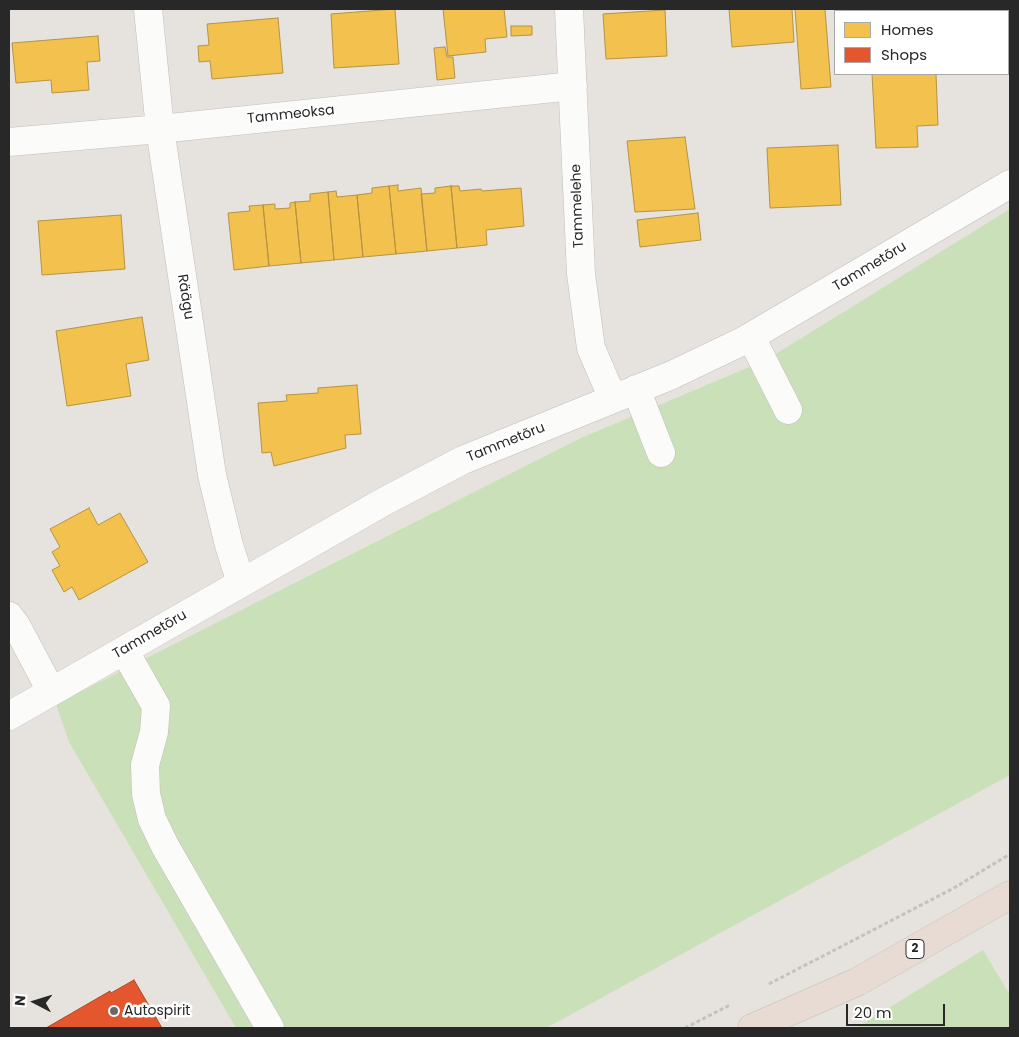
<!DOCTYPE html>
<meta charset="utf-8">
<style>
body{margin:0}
#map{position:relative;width:1019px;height:1037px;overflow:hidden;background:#e6e2de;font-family:Poppins,sans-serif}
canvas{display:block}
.frame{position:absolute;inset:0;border:10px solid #282828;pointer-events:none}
.legend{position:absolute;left:834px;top:10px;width:175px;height:65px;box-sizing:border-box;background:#fff;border:1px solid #a9a9a9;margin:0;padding:6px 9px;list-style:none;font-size:15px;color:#282828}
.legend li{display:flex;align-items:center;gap:10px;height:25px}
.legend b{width:25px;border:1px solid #a9a9a9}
.north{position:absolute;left:10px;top:977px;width:50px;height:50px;-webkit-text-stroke:4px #fff;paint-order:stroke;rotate:275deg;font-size:14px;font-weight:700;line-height:20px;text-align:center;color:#282828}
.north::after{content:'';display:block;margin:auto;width:18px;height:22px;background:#282828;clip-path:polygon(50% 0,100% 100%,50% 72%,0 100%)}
.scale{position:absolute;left:846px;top:1004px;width:99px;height:22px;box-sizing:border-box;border:2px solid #282828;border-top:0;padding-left:6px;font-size:15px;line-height:18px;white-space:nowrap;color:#282828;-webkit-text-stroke:4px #fff;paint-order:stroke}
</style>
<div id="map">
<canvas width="1019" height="1037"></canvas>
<div class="frame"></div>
<ul class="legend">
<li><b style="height:14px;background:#f2c14e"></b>Homes</li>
<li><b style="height:14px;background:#e4572e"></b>Shops</li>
</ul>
<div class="north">N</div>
<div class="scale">20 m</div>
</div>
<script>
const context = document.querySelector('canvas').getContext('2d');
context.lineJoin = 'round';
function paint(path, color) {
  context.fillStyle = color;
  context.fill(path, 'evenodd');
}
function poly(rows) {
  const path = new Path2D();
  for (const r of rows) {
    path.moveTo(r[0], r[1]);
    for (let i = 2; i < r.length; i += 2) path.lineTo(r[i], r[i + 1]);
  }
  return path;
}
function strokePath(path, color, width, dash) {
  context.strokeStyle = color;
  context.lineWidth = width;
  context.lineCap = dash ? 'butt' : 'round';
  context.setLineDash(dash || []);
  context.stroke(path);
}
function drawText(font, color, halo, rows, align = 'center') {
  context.font = font + ' Poppins,sans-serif';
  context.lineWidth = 5;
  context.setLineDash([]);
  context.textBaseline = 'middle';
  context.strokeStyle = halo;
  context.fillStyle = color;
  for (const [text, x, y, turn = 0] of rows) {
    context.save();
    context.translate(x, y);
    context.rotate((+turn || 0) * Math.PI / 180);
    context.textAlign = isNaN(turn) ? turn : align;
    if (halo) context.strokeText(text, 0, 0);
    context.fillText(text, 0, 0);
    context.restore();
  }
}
const green = poly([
 [1010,209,1010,775,546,1028,236,1028,69,742,56,704,581,438,766,360],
 [983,950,1010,995,1010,1028,856,1028]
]);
const homes = poly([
 [395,9,399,64,334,68,331,14,395,9],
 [443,9,504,9,507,37,485,39,486,52,448,56,443,9],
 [729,9,792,9,794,42,732,47,729,9],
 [795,9,825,9,831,87,801,89,795,9],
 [665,10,667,56,606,59,603,14,665,10],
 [278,18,283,73,212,79,210,61,199,62,198,46,209,45,207,24,278,18],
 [511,26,532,26,532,35,511,36,511,26],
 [98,36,100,61,87,62,89,90,52,93,51,80,16,83,12,43,98,36],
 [445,47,447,57,453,57,455,78,437,80,434,48,445,47],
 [872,74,936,74,938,125,917,126,918,147,876,148,872,74],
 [685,137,695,209,635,212,627,141,685,137],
 [838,145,841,205,770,208,767,148,838,145],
 [398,185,398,191,421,188,427,251,396,254,389,186,398,185],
 [389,186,396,254,363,257,357,195,372,193,372,188,389,186],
 [451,186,459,186,460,191,481,189,482,191,521,188,524,226,486,230,487,245,457,248,451,186],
 [451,186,457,248,427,251,421,194,435,193,435,188,451,186],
 [336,191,337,197,357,195,363,257,334,260,328,192,336,191],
 [328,192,334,260,301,263,295,202,310,201,310,194,328,192],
 [295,202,301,263,269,266,263,205,275,204,275,209,290,208,290,203,295,202],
 [263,205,269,266,234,270,228,213,250,211,249,206,263,205],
 [698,213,701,240,640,247,637,220,698,213],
 [121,215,125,269,42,275,38,221,121,215],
 [142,317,149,360,126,364,131,396,67,406,56,331,142,317],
 [357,385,361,434,345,435,346,448,274,466,271,452,262,453,258,403,287,401,286,395,318,393,318,388,357,385],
 [89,508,98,525,120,513,148,562,79,600,72,587,64,592,52,570,60,566,52,552,60,547,50,529,89,508]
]);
const shops = poly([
 [134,980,162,1028,46,1028,110,991,111,993,134,980]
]);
const path = poly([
 [769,984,954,888,1010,854],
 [685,1028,730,1005]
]);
const minor = poly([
 [148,9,160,129,212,475,229,545,241,583],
 [569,9,581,274,591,348,613,399],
 [9,142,160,129,573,86],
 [751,337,788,410],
 [636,389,661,453],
 [9,616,16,625,51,691],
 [124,650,156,706,154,732,145,765,146,794,152,819,165,846,270,1028],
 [9,716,385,501,463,460,672,375,745,340,1010,184]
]);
const highway = poly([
 [752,1028,857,982,1010,895]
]);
const markers = [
 [114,1011,5,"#6a6968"]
];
const shields = [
 [915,949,18]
];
const shieldNames = [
 ["2",915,949]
];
const streetNames = [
 ["Tammeoksa",291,115,-6],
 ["Tammelehe",578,206,-92],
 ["Tammetõru",870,267,-31],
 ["Räägu",185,297,81],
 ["Tammetõru",506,443,-22],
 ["Tammetõru",150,635,-30]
];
const poiNames = [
 ["Autospirit",124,1011]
];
paint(green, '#cae0b8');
paint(homes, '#f2c14e');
strokePath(homes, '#b59343', 1);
paint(shops, '#e4572e');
strokePath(shops, '#ac492c', 1);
strokePath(minor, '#c0bfbf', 29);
strokePath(highway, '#bfbdbc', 29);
strokePath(path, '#c3c2c2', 3, [4, 2.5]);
strokePath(minor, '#fbfbfa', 28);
strokePath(highway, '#e7dbd3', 28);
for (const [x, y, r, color] of markers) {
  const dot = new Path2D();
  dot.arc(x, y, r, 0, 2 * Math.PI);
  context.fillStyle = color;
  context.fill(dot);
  strokePath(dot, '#fff', 2);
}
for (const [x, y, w] of shields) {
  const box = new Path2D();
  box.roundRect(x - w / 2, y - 9.5, w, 19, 4);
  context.fillStyle = '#fff';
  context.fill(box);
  strokePath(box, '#282828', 1);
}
drawText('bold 12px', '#282828', null, shieldNames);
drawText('14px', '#282828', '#fff', streetNames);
drawText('14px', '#282828', '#fff', poiNames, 'left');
</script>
